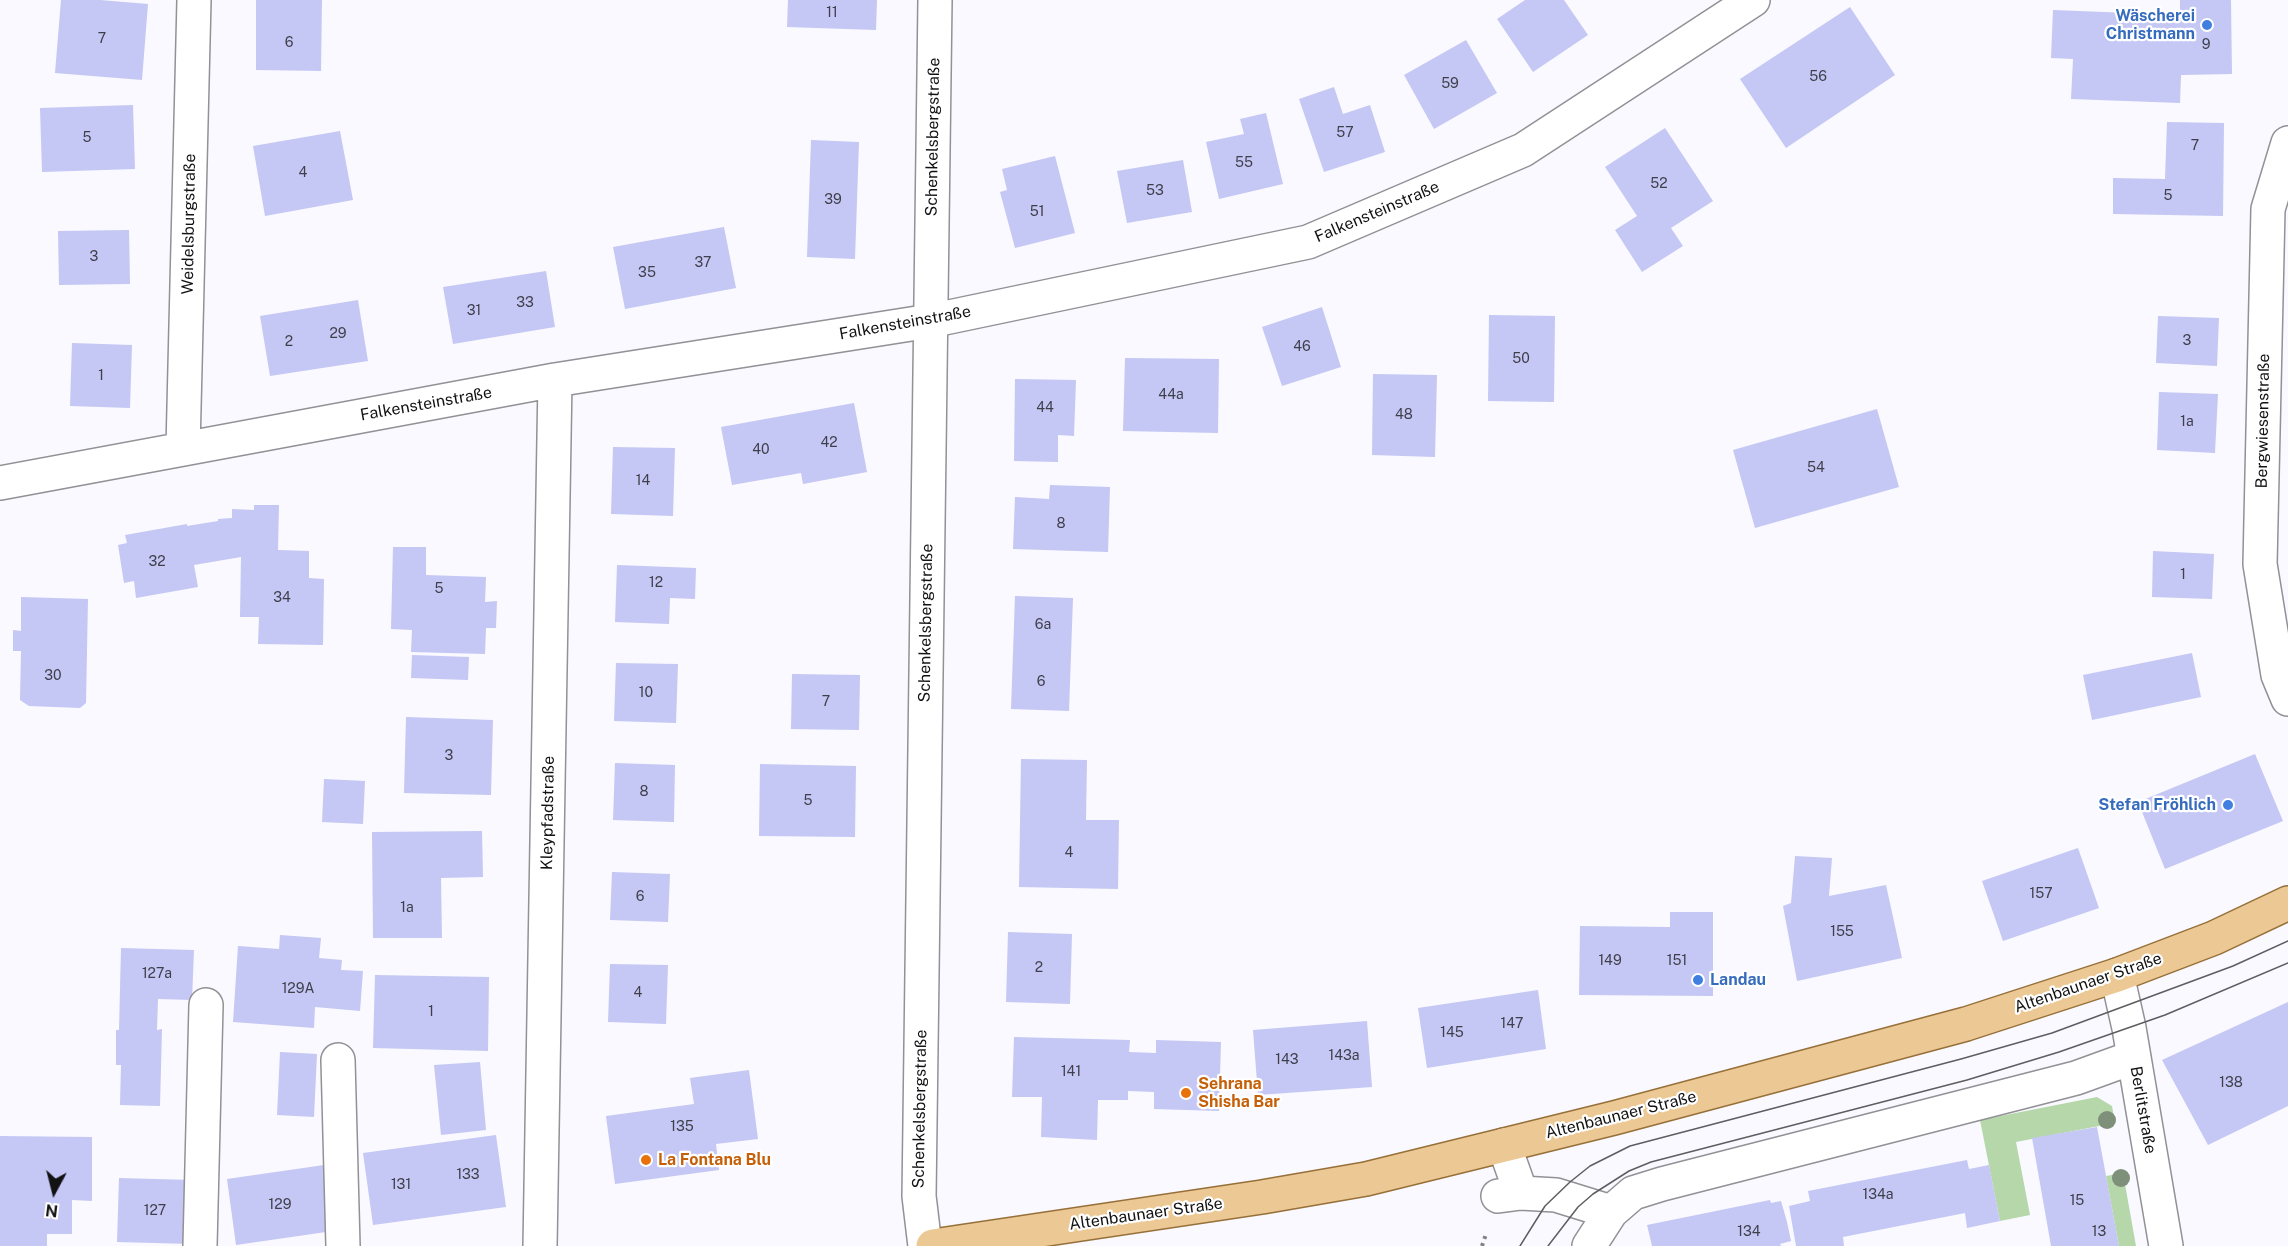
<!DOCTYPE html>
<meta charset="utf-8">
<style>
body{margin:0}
#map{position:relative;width:2288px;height:1246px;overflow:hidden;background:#f9f9ff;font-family:"Public Sans",sans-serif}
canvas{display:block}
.north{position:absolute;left:24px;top:1162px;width:60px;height:60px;-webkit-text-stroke:4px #fff;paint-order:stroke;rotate:187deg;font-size:16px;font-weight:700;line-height:24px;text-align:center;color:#121213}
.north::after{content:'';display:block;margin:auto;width:21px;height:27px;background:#121213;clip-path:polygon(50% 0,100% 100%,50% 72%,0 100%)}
</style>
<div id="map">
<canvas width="2288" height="1246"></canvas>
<div class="north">N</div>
</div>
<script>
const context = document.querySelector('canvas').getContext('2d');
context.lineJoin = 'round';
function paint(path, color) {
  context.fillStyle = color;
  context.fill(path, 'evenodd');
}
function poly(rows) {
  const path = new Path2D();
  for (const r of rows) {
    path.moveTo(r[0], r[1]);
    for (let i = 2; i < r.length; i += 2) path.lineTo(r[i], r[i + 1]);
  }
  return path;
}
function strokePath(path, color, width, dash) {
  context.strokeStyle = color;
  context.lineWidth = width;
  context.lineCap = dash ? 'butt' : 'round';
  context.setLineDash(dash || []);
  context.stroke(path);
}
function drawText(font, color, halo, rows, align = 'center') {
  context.font = font + ' "Public Sans",sans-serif';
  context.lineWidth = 4.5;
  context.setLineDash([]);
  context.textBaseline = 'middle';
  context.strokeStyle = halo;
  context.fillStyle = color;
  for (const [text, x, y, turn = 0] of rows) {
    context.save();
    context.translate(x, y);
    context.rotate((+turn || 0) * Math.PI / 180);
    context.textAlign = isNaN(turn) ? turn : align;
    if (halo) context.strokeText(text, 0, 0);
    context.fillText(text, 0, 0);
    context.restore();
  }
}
const green = poly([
 [2097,1097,2112,1106,2115,1123,2016,1142,2030,1215,2000,1221,1980,1120],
 [2123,1173,2136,1246,2119,1246,2106,1176]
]);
const building = poly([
 [61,0,100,0,148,4,142,80,55,73],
 [256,0,322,0,321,71,256,70],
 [788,0,877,0,876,30,787,27],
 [1525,0,1564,0,1588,35,1533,72,1497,19],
 [2180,0,2231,0,2232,74,2181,75,2180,103,2071,99,2073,59,2051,58,2053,10,2180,15],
 [1850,7,1895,75,1786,148,1740,79],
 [1466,40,1497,93,1434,129,1404,75],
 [1334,87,1343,114,1370,105,1385,152,1324,172,1299,99],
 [133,105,135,169,42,172,40,108],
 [1266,113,1283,184,1219,199,1206,142,1244,134,1240,119],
 [2167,122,2224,123,2223,216,2113,214,2113,178,2165,179],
 [1665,128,1713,201,1671,228,1683,246,1642,272,1615,230,1637,216,1605,167],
 [340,131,353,200,265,216,253,146],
 [811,140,859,142,855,259,807,257],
 [1055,156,1075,233,1015,248,1000,192,1007,190,1002,169],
 [1183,160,1192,212,1127,223,1117,171],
 [724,227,736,288,625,309,613,247],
 [129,230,130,284,59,285,58,231],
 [546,271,555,327,453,344,443,287],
 [358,300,368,361,270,376,260,316],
 [1322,307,1341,367,1282,386,1262,327],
 [1489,315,1555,316,1554,402,1488,401],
 [2158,316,2219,318,2217,366,2156,363],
 [72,343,132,345,130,408,70,406],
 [1125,358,1219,359,1218,433,1123,431],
 [1373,374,1437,375,1435,457,1372,455],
 [1015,379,1076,380,1074,436,1058,435,1058,462,1014,461],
 [2159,392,2218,394,2215,453,2157,450],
 [854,403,867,472,803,484,801,473,732,485,721,427],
 [1877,409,1899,487,1755,528,1733,450],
 [613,447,675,448,673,516,611,514],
 [1050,485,1110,487,1108,552,1013,549,1015,497,1049,499],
 [254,505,279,505,278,550,309,551,309,578,324,579,323,645,258,644,259,617,240,617,241,557,194,565,198,587,136,598,134,581,124,583,118,545,127,543,125,535,187,524,187,526,218,521,218,519,232,518,232,509,254,510],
 [393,547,426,547,426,575,486,577,485,602,497,601,496,628,486,628,485,654,411,652,412,630,391,629],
 [2153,551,2214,554,2212,599,2152,597],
 [617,565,696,568,695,599,670,598,669,624,615,622],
 [1015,596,1073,598,1069,711,1011,709],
 [21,597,88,599,86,703,80,708,29,706,20,700,21,651,13,651,13,630,21,631],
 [2192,653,2201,697,2092,720,2083,675],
 [412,655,469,657,468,680,411,678],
 [616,663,678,664,676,723,614,721],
 [792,674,860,675,859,730,791,729],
 [406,717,493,720,491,795,404,793],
 [2255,754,2283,821,2165,869,2138,802],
 [1021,759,1087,760,1086,820,1119,820,1118,889,1019,887],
 [615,763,675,765,674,822,613,820],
 [760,764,856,766,855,837,759,836],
 [324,779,365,781,363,824,322,822],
 [482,831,483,877,441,878,442,938,373,938,372,832],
 [2078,848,2099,908,2003,941,1982,881],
 [1795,856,1832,858,1829,896,1886,885,1902,958,1797,981,1783,906,1791,903],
 [612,872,670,874,668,922,610,920],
 [1670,912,1713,912,1713,996,1579,995,1580,926,1670,927],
 [1008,932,1072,934,1070,1004,1006,1002],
 [280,935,321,938,319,958,342,960,341,970,363,971,360,1011,315,1007,314,1028,233,1022,238,946,279,949],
 [121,948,194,950,192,1000,158,999,157,1030,162,1029,160,1106,120,1105,121,1065,116,1065,116,1030,119,1030],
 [610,964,668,965,666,1024,608,1022],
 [375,975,489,977,488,1051,373,1048],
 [1538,990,1546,1049,1427,1068,1418,1008],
 [2288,1002,2288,1106,2208,1145,2162,1060],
 [1367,1021,1372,1087,1258,1095,1253,1030],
 [1014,1037,1130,1040,1129,1052,1156,1053,1156,1040,1221,1042,1219,1111,1154,1109,1154,1092,1128,1091,1128,1100,1098,1100,1097,1140,1041,1137,1042,1097,1012,1097],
 [280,1052,317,1054,314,1117,277,1115],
 [480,1062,486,1130,441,1135,434,1065],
 [749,1070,758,1139,716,1144,719,1170,615,1184,606,1116,694,1104,690,1078],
 [2097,1127,2119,1246,2051,1246,2032,1138],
 [496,1135,506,1207,373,1225,363,1153],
 [0,1136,92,1137,92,1201,72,1200,72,1234,47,1234,47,1246,0,1246],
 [1967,1160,1969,1169,1989,1165,2000,1221,1967,1228,1965,1213,1843,1237,1844,1246,1796,1246,1789,1206,1810,1201,1808,1191],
 [324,1165,333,1231,236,1245,227,1179],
 [119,1178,192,1180,191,1244,117,1242],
 [1770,1200,1771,1203,1781,1201,1787,1222,1791,1241,1780,1244,1781,1246,1652,1246,1647,1225]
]);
const path = poly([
 [1482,1246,1486,1234]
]);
const minor = poly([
 [2288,143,2268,209,2260,564,2278,675,2288,699],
 [183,448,194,0],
 [0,483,555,380,930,321,1308,242,1523,150,1753,0],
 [2117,975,2129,1028,2166,1246],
 [338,1060,343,1246],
 [1504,1145,1521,1193],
 [1498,1196,1521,1193,1556,1195,1611,1212,1633,1193,1662,1184,2076,1078,2134,1057],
 [200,1246,206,1005],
 [540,1246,555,380],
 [925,1246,919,1196,935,0],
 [1589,1246,1611,1212]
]);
const major = poly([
 [933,1246,1262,1197,1366,1179,1614,1118,1966,1024,2117,975,2214,938,2288,903]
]);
const tram = poly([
 [1520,1246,1545,1206,1570,1182,1590,1166,1630,1146,1961,1059,2052,1033,2233,966,2288,941],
 [1548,1246,1578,1207,1593,1194,1629,1171,1651,1162,1967,1080,2059,1052,2165,1015,2288,963]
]);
const trees = [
 [2107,1120],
 [2121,1178]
];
const markers = [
 [2207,25,6,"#3f7fe0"],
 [2228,805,6,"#3f7fe0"],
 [1698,980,6,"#3f7fe0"],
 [1186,1093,6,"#e8710a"],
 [646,1160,6,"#e8710a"]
];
const numberNames = [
 ["11",832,13],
 ["7",102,39],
 ["6",289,43],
 ["9",2206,45],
 ["56",1818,77],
 ["59",1450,84],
 ["57",1345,133],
 ["5",87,138],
 ["7",2195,146],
 ["55",1244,163],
 ["4",303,173],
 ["52",1659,184],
 ["53",1155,191],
 ["5",2168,196],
 ["39",833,200],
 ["51",1037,212],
 ["3",94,257],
 ["37",703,263],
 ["35",647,273],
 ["33",525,303],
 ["31",474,311],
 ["29",338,334],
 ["3",2187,341],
 ["2",289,342],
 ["46",1302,347],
 ["50",1521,359],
 ["1",101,376],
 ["44a",1171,395],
 ["44",1045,408],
 ["48",1404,415],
 ["1a",2187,422],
 ["42",829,443],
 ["40",761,450],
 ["54",1816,468],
 ["14",643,481],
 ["8",1061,524],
 ["32",157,562],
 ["1",2183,575],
 ["12",656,583],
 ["5",439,589],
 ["34",282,598],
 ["6a",1043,625],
 ["30",53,676],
 ["6",1041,682],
 ["10",646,693],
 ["7",826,702],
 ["3",449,756],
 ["8",644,792],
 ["5",808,801],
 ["4",1069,853],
 ["157",2041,894],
 ["6",640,897],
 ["1a",407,908],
 ["155",1842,932],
 ["149",1610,961],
 ["151",1677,961],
 ["2",1039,968],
 ["127a",157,974],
 ["129A",298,989],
 ["4",638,993],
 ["1",431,1012],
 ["147",1512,1024],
 ["145",1452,1033],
 ["143a",1344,1056],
 ["143",1287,1060],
 ["141",1071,1072],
 ["138",2231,1083],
 ["135",682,1127],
 ["133",468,1175],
 ["131",401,1185],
 ["134a",1878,1195],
 ["15",2077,1201],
 ["129",280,1205],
 ["127",155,1211],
 ["134",1749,1232],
 ["13",2099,1232]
];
const shopNames = [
 ["Wäscherei",2195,16],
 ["Christmann",2195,34],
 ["Stefan Fröhlich",2216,805],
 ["Landau",1710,980,"left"]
];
const streetNames = [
 ["Schenkelsbergstraße",933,137,-89],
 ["Falkensteinstraße",1377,212,-23],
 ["Weidelsburgstraße",189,224,-89],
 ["Falkensteinstraße",905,323,-10],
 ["Falkensteinstraße",426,404,-10],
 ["Bergwiesenstraße",2263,421,-89],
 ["Schenkelsbergstraße",926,623,-89],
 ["Kleypfadstraße",548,813,-89],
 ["Altenbaunaer Straße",2088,983,-19],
 ["Schenkelsbergstraße",920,1109,-89],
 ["Berlitstraße",2143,1110,80],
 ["Altenbaunaer Straße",1621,1115,-14],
 ["Altenbaunaer Straße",1146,1214,-8]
];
const foodNames = [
 ["Sehrana",1198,1084],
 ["Shisha Bar",1198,1102],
 ["La Fontana Blu",658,1160]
];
paint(green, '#b5d7aa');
paint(building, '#c5c7f4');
strokePath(minor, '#919196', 36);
strokePath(major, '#977039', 36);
strokePath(path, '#818184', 4, [3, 4.5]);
strokePath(minor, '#fff', 33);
strokePath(major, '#ebc894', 33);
strokePath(tram, '#5e5e60', 1.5);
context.fillStyle = '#7e8f7a';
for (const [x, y] of trees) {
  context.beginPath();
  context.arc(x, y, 9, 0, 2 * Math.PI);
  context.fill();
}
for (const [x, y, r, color] of markers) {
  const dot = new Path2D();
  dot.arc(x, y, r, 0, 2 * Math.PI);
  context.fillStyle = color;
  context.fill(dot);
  strokePath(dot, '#fff', 2);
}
drawText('14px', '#3f3f4b', null, numberNames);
drawText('bold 16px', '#366cbe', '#fff', shopNames, 'right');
drawText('16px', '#121213', '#fff', streetNames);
drawText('bold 16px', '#c56008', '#fff', foodNames, 'left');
</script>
